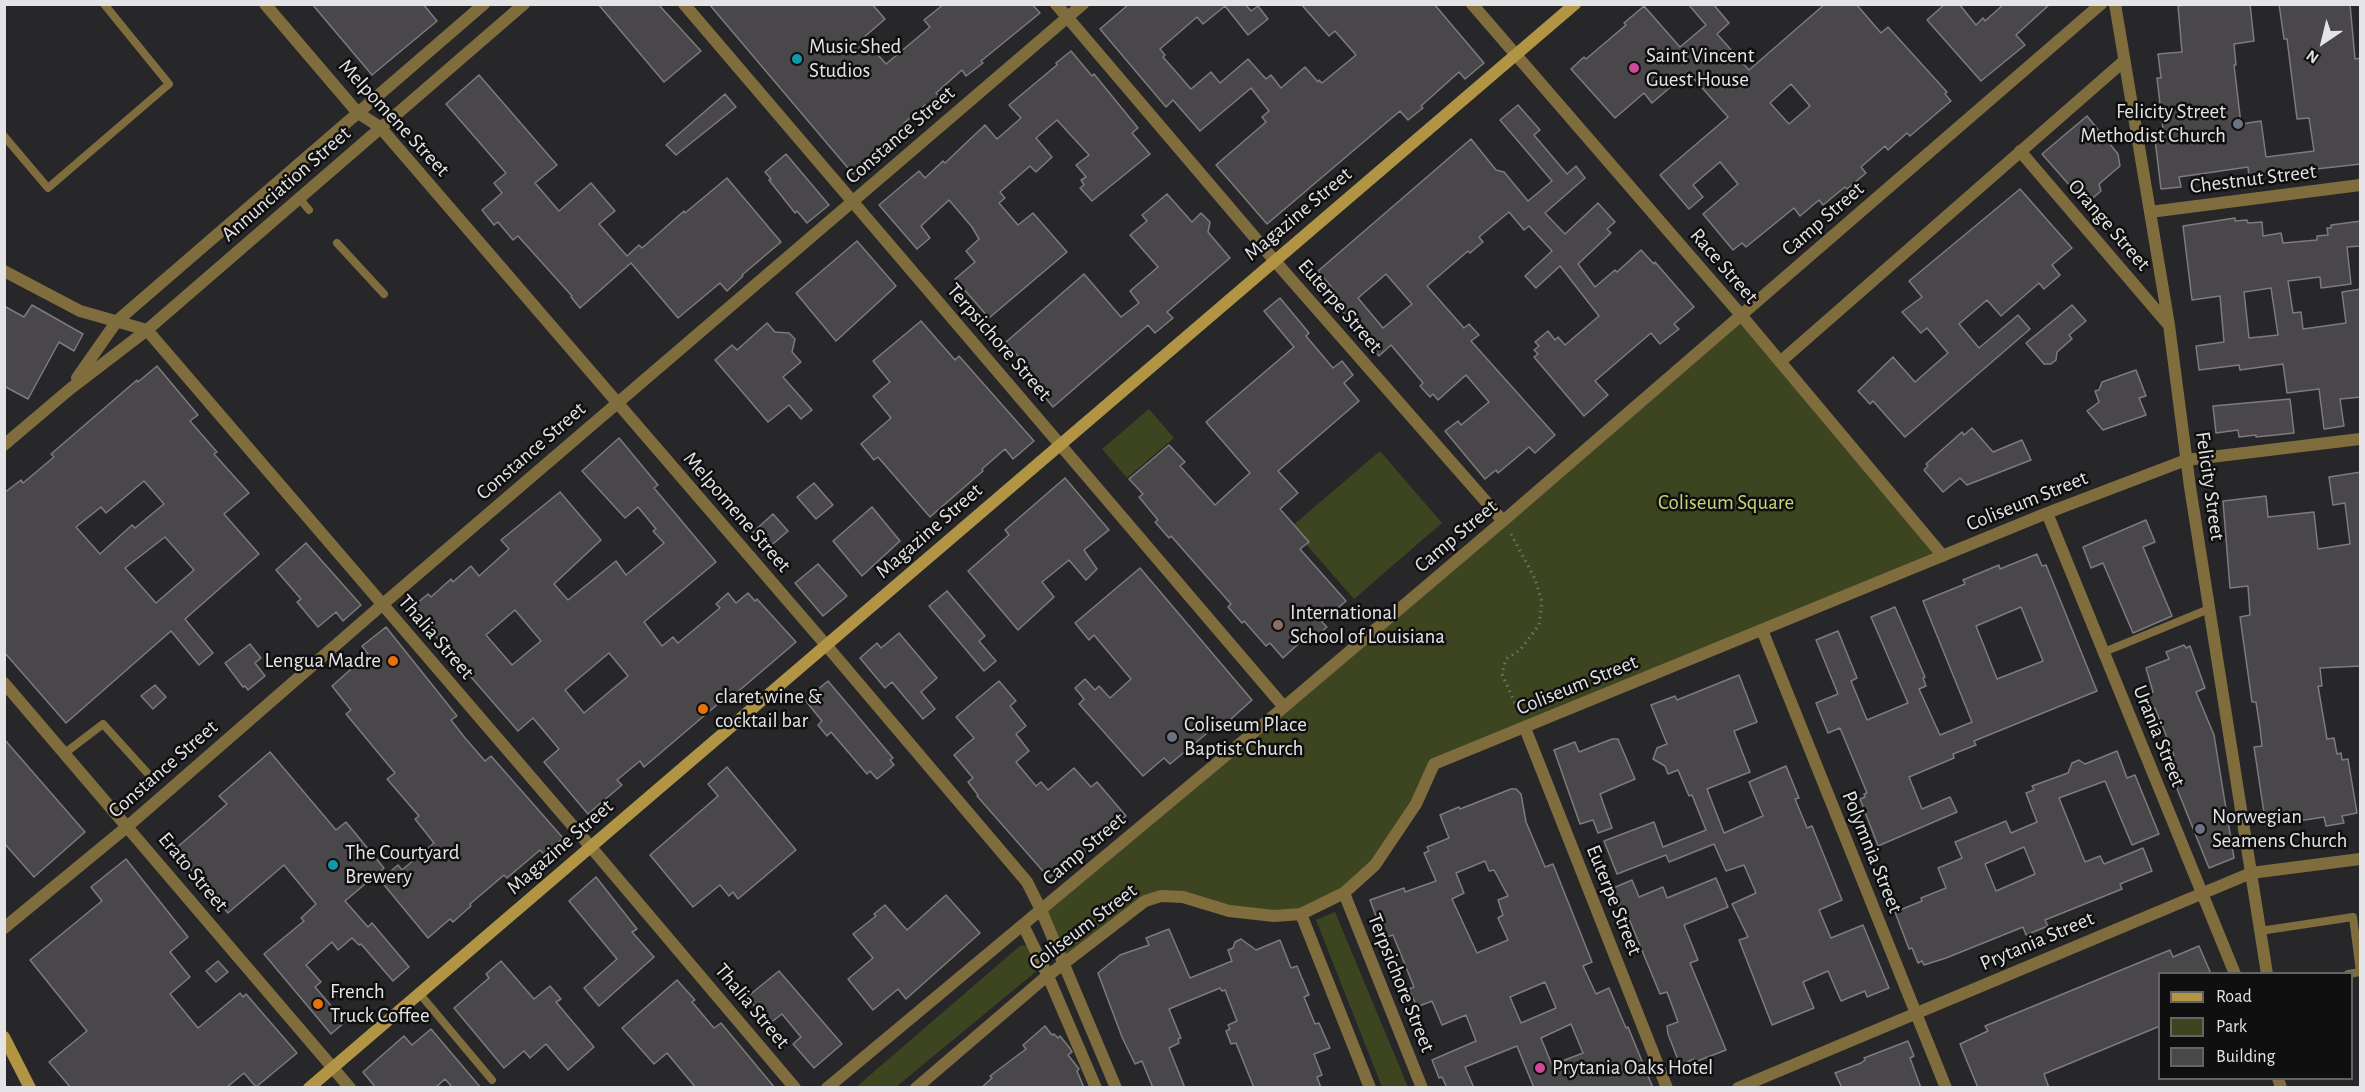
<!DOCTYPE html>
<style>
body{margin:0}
#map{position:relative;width:2365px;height:1092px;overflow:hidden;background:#272628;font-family:"Alegreya Sans",sans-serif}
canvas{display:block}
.frame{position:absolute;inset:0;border:6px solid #e4e3e5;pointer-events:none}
.legend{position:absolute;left:2158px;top:972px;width:195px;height:108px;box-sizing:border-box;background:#0f0f10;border:2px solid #646465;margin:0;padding:8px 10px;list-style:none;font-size:18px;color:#e4e3e5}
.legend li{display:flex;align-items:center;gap:12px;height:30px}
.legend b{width:30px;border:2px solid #646465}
.north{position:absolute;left:2293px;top:12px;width:60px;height:60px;-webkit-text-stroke:4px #0f0f10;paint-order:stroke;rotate:215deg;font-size:16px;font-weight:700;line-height:24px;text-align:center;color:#e4e3e5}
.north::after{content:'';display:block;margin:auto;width:21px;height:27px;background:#e4e3e5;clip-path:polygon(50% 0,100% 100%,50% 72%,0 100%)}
</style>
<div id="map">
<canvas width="2365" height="1092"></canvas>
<div class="frame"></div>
<ul class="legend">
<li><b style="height:8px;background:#b29445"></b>Road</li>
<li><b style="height:16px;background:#3d4520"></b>Park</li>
<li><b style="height:16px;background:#49474a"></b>Building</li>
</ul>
<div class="north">N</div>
</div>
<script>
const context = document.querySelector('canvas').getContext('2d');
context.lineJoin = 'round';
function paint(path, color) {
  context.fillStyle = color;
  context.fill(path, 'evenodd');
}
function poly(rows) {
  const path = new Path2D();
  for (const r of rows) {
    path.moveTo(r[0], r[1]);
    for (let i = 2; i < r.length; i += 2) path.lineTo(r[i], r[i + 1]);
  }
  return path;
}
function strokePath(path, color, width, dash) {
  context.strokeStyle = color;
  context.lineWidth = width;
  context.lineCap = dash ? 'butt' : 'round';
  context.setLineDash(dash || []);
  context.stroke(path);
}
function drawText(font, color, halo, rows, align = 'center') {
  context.font = font + ' "Alegreya Sans",sans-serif';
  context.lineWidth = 5;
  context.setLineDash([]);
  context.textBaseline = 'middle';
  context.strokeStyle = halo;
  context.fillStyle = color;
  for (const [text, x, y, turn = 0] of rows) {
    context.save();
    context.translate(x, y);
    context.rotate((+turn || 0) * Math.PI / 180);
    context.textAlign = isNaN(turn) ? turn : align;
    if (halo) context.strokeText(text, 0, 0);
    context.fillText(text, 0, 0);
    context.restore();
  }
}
const green = poly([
 [1741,315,1943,556,1434,764,1375,865,1344,893,1301,914,1274,916,1161,896,1064,964,1041,910],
 [1149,409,1174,438,1127,478,1102,449],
 [1380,451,1442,523,1354,599,1291,527],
 [1335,912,1408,1087,1382,1087,1316,920],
 [1021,945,1028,946,1039,969,896,1087,855,1088]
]);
const building = poly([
 [312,4,423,4,437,21,372,75,312,4],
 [598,4,658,4,701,51,664,82,598,4],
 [709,4,872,4,885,19,863,38,886,64,930,27,924,20,944,4,1032,4,1040,13,981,61,983,63,966,76,962,70,936,93,940,97,927,108,925,105,904,123,908,128,853,174,709,4],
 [1129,4,1245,4,1251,11,1258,6,1268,19,1248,35,1225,6,1203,24,1197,17,1160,49,1165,55,1163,57,1191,89,1211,72,1220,83,1248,59,1266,79,1271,75,1281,88,1305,67,1318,82,1319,80,1322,83,1356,55,1335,31,1329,36,1301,4,1434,4,1484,63,1465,79,1459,72,1421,106,1423,108,1408,120,1400,111,1267,224,1216,165,1266,122,1262,117,1269,111,1251,88,1200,131,1173,100,1166,107,1100,29,1129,4],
 [1688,4,1713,4,1729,23,1717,34,1749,70,1825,4,1856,4,1881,33,1888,27,1947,92,1945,94,1951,101,1910,136,1907,133,1888,150,1885,146,1861,167,1866,173,1847,189,1845,187,1823,205,1819,200,1800,216,1794,208,1746,247,1742,243,1733,250,1703,214,1738,184,1720,162,1693,185,1703,197,1689,209,1660,175,1728,117,1688,72,1652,103,1644,93,1615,118,1571,69,1584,57,1586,59,1626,25,1624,23,1644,6,1680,47,1706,25,1688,4],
 [1791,84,1810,106,1789,124,1770,103,1791,84],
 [1945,4,1959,4,1976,25,1983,18,1985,21,2004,4,2050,4,2016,35,2025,45,1981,81,1927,20,1945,4],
 [2194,4,2250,4,2254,41,2234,44,2236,65,2234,65,2241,124,2261,121,2266,157,2314,151,2309,118,2297,119,2287,39,2284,39,2279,4,2350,4,2355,59,2361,58,2361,164,2298,171,2299,175,2280,177,2279,174,2249,177,2248,167,2179,177,2181,187,2161,189,2154,131,2163,129,2157,78,2161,78,2158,54,2182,52,2178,6,2194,4],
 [1071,51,1092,76,1094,74,1138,128,1132,133,1150,154,1092,201,1080,188,1084,185,1081,180,1086,177,1076,165,1089,155,1057,120,1036,138,1052,157,1036,172,1030,166,1000,192,1005,198,999,203,1018,225,1033,213,1067,252,989,318,955,279,975,262,966,251,979,239,972,227,949,200,921,226,930,238,917,249,879,205,919,171,925,178,943,161,945,163,985,125,997,139,1021,118,1009,105,1057,65,1056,63,1071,51],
 [479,75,557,165,535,183,559,211,591,183,615,211,599,224,627,256,639,245,642,248,684,211,685,213,727,178,781,242,742,275,743,276,727,291,720,283,678,318,631,263,580,308,571,297,572,296,518,236,513,240,498,222,494,225,482,210,502,193,494,183,506,173,446,104,479,75],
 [725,94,736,107,676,155,666,145,725,94],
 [1518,105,1540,130,1534,135,1567,174,1576,166,1585,178,1545,213,1565,234,1598,203,1615,222,1607,229,1611,233,1578,264,1595,287,1615,270,1617,272,1641,250,1654,264,1655,262,1694,307,1674,324,1679,329,1660,344,1651,333,1595,381,1608,395,1584,416,1534,357,1538,354,1534,350,1539,346,1535,342,1548,331,1555,340,1558,337,1565,345,1599,316,1560,266,1536,288,1525,276,1552,251,1529,226,1524,230,1509,212,1479,237,1483,242,1470,253,1468,251,1427,286,1464,328,1469,324,1479,335,1471,341,1555,435,1535,453,1529,447,1498,473,1496,470,1485,479,1445,431,1458,421,1461,425,1489,402,1466,375,1438,400,1433,394,1430,397,1420,386,1423,383,1391,345,1379,356,1327,293,1333,289,1318,271,1471,139,1496,170,1504,172,1528,201,1552,181,1500,120,1518,105],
 [1386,274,1412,304,1383,328,1358,298,1386,274],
 [2087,116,2118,154,2120,166,2099,184,2101,191,2086,204,2042,154,2087,116],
 [786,154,829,205,807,223,797,211,795,213,769,180,771,179,765,172,786,154],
 [2020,189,2072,248,2052,265,2060,275,2044,289,2039,283,2001,316,1987,300,1959,324,1979,348,2018,315,2030,329,1905,437,1873,401,1870,404,1858,391,1893,357,1915,382,1948,353,1927,328,1921,333,1902,312,1922,297,1909,281,2020,189],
 [1167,194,1192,222,1201,213,1210,222,1208,232,1230,258,1167,312,1173,318,1155,333,1148,325,1053,407,1018,365,1022,361,1006,342,1084,274,1121,317,1139,303,1130,291,1158,267,1130,235,1147,221,1142,215,1167,194],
 [2235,218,2235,221,2247,220,2248,223,2262,222,2263,236,2281,233,2283,243,2317,240,2317,236,2328,235,2327,228,2331,228,2331,225,2361,221,2361,246,2347,247,2351,284,2321,288,2320,277,2288,281,2293,313,2301,312,2303,329,2346,323,2342,292,2361,289,2361,397,2340,399,2344,426,2324,429,2319,389,2287,393,2283,364,2240,370,2239,365,2199,370,2196,346,2224,342,2220,296,2192,300,2183,226,2235,218],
 [2271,288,2278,335,2249,338,2244,292,2271,288],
 [857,241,896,286,836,341,796,293,857,241],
 [1280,298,1309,333,1306,336,1333,368,1342,361,1353,375,1344,383,1359,401,1278,471,1298,493,1280,509,1309,542,1300,549,1346,601,1322,622,1327,627,1312,640,1308,635,1283,658,1270,643,1266,646,1244,621,1242,623,1228,607,1231,604,1171,536,1169,538,1155,522,1158,520,1139,497,1143,494,1129,479,1169,445,1185,462,1180,466,1215,505,1250,473,1206,422,1294,347,1264,311,1280,298],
 [32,305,83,334,74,351,59,342,28,399,4,386,4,306,24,317,32,305],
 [2072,305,2086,321,2069,335,2072,339,2057,352,2056,360,2051,364,2044,364,2026,343,2072,305],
 [921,321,955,360,959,356,1034,441,1013,459,1005,449,982,469,983,471,930,517,878,457,874,460,861,444,891,418,873,396,890,382,873,361,921,321],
 [767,323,775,332,789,333,795,339,792,352,801,362,783,377,812,410,801,419,789,405,768,422,715,360,732,345,737,350,767,323],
 [157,366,198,415,190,421,217,452,214,454,249,493,224,514,259,554,185,619,213,653,199,665,171,631,66,723,4,652,4,493,21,480,23,483,54,457,51,454,137,380,138,382,157,366],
 [144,481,164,504,135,528,132,525,100,554,76,527,101,507,106,513,144,481],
 [165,537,194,570,156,603,125,568,165,537],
 [2136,370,2146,396,2139,398,2146,415,2103,430,2087,411,2099,402,2095,391,2099,390,2102,382,2136,370],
 [2290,399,2294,433,2256,437,2256,435,2239,437,2238,430,2216,433,2213,406,2290,399],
 [1972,428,1993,452,2022,440,2031,460,1967,485,1960,478,1943,492,1924,470,1928,466,1926,464,1962,432,1964,435,1972,428],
 [619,438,658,485,654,488,716,562,644,622,662,646,673,637,678,643,720,608,716,604,728,593,736,603,748,593,755,601,757,599,796,642,734,695,732,692,644,767,640,761,617,780,622,785,588,814,544,762,559,749,533,718,518,731,411,608,428,594,431,597,451,579,453,582,471,566,479,576,509,549,501,540,560,492,601,540,554,584,568,600,616,561,626,575,664,543,653,531,656,529,638,507,625,518,582,471,619,438],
 [515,610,541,641,512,665,486,635,515,610],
 [609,653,628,676,584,713,565,690,609,653],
 [2361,472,2361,666,2320,668,2322,686,2318,686,2327,739,2334,738,2337,754,2341,753,2342,760,2348,759,2357,813,2342,816,2344,823,2326,826,2324,817,2266,826,2254,747,2262,746,2260,728,2256,702,2252,702,2240,617,2250,615,2248,586,2230,588,2223,501,2266,496,2268,517,2314,512,2318,549,2350,544,2345,503,2333,505,2329,477,2361,472],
 [1065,478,1109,530,1084,550,1097,569,1086,580,1069,560,1042,582,1054,597,1018,630,968,571,1009,535,1005,530,1065,478],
 [814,483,833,505,816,519,797,497,814,483],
 [872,507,900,541,862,576,833,541,872,507],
 [773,514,788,531,767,549,753,532,773,514],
 [2146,520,2155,542,2143,547,2172,616,2133,633,2103,563,2091,568,2083,547,2146,520],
 [306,543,361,605,343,621,336,612,318,627,297,602,301,599,276,570,306,543],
 [2037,554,2042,566,2046,565,2097,691,1974,741,1976,745,1953,754,1954,758,1909,777,1922,809,1950,797,1957,812,1878,846,1860,799,1865,797,1864,794,1867,793,1840,728,1828,733,1816,703,1838,694,1816,640,1838,631,1857,678,1851,681,1867,720,1908,703,1871,617,1895,607,1925,677,1923,678,1926,686,1919,689,1940,735,1972,722,1923,601,1965,584,1963,580,1999,565,2000,569,2037,554],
 [2021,607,2043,661,1997,679,1976,626,2021,607],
 [818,564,847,596,823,616,795,583,818,564],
 [1140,568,1252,700,1221,728,1218,724,1170,764,1164,758,1143,776,1079,704,1084,699,1075,688,1085,679,1095,690,1099,686,1110,698,1131,679,1094,635,1089,640,1075,623,1140,568],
 [947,591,985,636,979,641,996,661,984,671,929,606,947,591],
 [386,627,457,716,451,720,465,738,485,761,491,756,563,838,544,854,540,850,507,878,504,875,470,904,471,906,453,922,450,919,428,938,380,880,398,865,402,870,434,843,415,819,419,816,387,779,395,773,346,714,351,710,332,686,368,654,362,646,386,627],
 [899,633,937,678,921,692,935,709,923,719,892,682,885,688,860,658,877,643,881,648,899,633],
 [250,644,261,658,255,663,265,676,248,690,245,686,243,687,225,663,250,644],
 [2184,645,2186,648,2190,646,2205,688,2196,692,2214,735,2234,858,2209,868,2165,759,2174,755,2155,708,2152,709,2147,695,2153,692,2146,668,2169,659,2166,652,2184,645],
 [1739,675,1757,722,1734,731,1750,772,1707,789,1724,833,1763,816,1749,782,1786,766,1799,798,1795,799,1807,828,1812,826,1842,900,1819,910,1831,938,1863,925,1889,988,1867,997,1865,991,1841,1001,1828,971,1803,982,1814,1008,1772,1025,1739,940,1748,937,1732,904,1756,893,1744,865,1726,871,1714,844,1669,862,1666,855,1617,874,1604,841,1654,822,1663,847,1706,830,1692,795,1689,796,1678,770,1668,774,1665,766,1653,759,1657,748,1667,744,1651,705,1675,696,1677,700,1739,675],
 [828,681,893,758,890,760,894,765,877,779,870,771,867,774,831,732,827,736,818,725,822,721,805,700,828,681],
 [999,681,1016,701,1010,706,1026,726,1016,734,1029,751,1016,762,1036,786,1041,782,1048,790,1074,768,1091,787,1097,782,1126,816,1081,856,1079,853,1049,878,977,796,978,795,968,782,973,778,954,755,974,738,956,717,999,681],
 [155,685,166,697,153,709,141,696,155,685],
 [4,739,85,832,34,877,4,843,4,739],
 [1612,739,1618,739,1635,779,1600,794,1612,828,1598,833,1593,820,1580,824,1554,750,1575,742,1579,752,1612,739],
 [2117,751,2127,778,2135,775,2159,834,2132,845,2105,781,2059,798,2085,862,2100,856,2104,864,2143,848,2152,871,2120,884,2122,889,2045,920,2048,926,2026,935,2023,927,1946,958,1924,965,1922,961,1918,963,1912,948,1909,949,1895,912,1922,901,1921,898,1946,888,1938,868,1962,858,1955,842,2006,821,2011,833,2037,822,2026,793,2034,790,2032,786,2068,773,2072,763,2079,760,2085,764,2117,751],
 [2024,847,2035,874,1996,891,1985,864,2024,847],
 [270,752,336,830,346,822,384,868,345,901,368,927,372,923,409,967,393,981,361,944,359,945,352,938,338,950,332,942,306,965,321,982,315,987,345,1022,331,1034,264,954,304,921,301,918,316,904,284,865,228,913,174,850,227,804,219,796,270,752],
 [727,767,796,850,738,899,733,892,729,896,720,885,693,907,650,855,718,796,708,784,727,767],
 [1511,789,1516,789,1521,794,1526,822,1545,867,1553,864,1592,962,1583,966,1596,994,1609,988,1626,1028,1628,1027,1653,1088,1534,1088,1517,1046,1465,1067,1474,1088,1447,1088,1442,1077,1439,1078,1432,1060,1476,1041,1466,1015,1442,1025,1432,1001,1417,1007,1409,989,1414,987,1393,935,1384,938,1370,900,1404,888,1405,892,1436,881,1424,853,1429,851,1427,847,1449,838,1440,815,1459,807,1460,809,1511,789],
 [1485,861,1489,871,1494,870,1508,896,1498,900,1503,915,1498,918,1508,940,1477,953,1452,899,1464,893,1456,873,1485,861],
 [1545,982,1556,1008,1521,1023,1510,997,1545,982],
 [1571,1024,1583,1053,1552,1065,1541,1038,1571,1024],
 [126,859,188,937,170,952,190,977,170,994,198,1028,240,993,243,997,246,994,297,1053,256,1087,244,1073,226,1088,71,1088,49,1062,87,1031,30,960,102,901,91,887,126,859],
 [596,877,637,929,632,932,654,957,599,1006,584,988,617,959,569,901,596,877],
 [1716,878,1728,907,1684,925,1698,960,1690,963,1726,1050,1695,1062,1694,1059,1680,1065,1668,1034,1667,1026,1678,1022,1667,992,1660,994,1624,907,1620,909,1611,889,1632,880,1639,897,1663,887,1667,898,1716,878],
 [946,895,980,933,906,999,898,989,873,1010,848,979,873,958,853,934,876,916,874,914,885,905,907,930,946,895],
 [1169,929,1190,978,1232,961,1228,950,1233,948,1235,942,1241,939,1256,950,1280,940,1291,968,1297,966,1309,995,1304,997,1315,1024,1319,1023,1330,1048,1314,1054,1322,1075,1317,1077,1321,1088,1254,1088,1236,1043,1231,1044,1226,1031,1230,1029,1228,1025,1237,1021,1225,990,1222,991,1220,988,1169,1009,1181,1038,1178,1039,1179,1043,1169,1048,1185,1088,1153,1088,1142,1061,1135,1064,1122,1037,1098,973,1120,955,1149,945,1146,938,1169,929],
 [2199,946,2211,974,2160,974,2160,1026,2044,1074,2049,1088,1978,1088,1960,1044,1988,1031,1985,1026,2170,950,2173,957,2199,946],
 [218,961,228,972,216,982,206,971,218,961],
 [501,961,534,999,550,986,561,999,556,1002,594,1047,568,1070,546,1044,530,1058,524,1051,504,1068,454,1008,489,978,486,974,501,961],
 [779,971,842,1044,814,1068,793,1044,801,1037,782,1014,769,1024,747,997,779,971],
 [677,980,695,1000,692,1002,714,1028,721,1023,775,1088,696,1088,667,1053,654,1064,622,1028,677,980],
 [1045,1026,1052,1035,1054,1034,1058,1038,1060,1036,1069,1047,1072,1052,1068,1055,1079,1069,1077,1071,1084,1088,981,1088,992,1078,990,1076,1026,1049,1023,1045,1045,1026],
 [431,1029,481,1088,453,1088,445,1079,435,1088,376,1088,363,1072,404,1036,412,1045,431,1029],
 [1908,1041,1914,1056,1910,1058,1921,1088,1842,1088,1835,1073,1861,1063,1865,1060,1864,1058,1908,1041]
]);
const path = poly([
 [1511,534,1535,579,1542,602,1539,625,1520,650,1506,659,1502,674,1519,712]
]);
const lane = poly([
 [4,136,48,188,169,84,104,4],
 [299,198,309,210],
 [337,243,384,294],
 [2104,652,2209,609],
 [65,753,103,724,150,776],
 [2260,931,2353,917,2360,972,2348,974],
 [419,993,492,1080]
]);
const street = poly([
 [265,4,358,113,380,127,826,645,1027,882,1041,910,1116,1088],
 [684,4,1284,707],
 [1056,4,1274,260,1503,521],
 [1472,4,1741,315,1943,556],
 [2115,4,2169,325,2190,487,2267,974],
 [2020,151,2167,323],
 [2150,212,2360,185],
 [4,271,80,311,147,330,590,846,795,1088],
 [1780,362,2124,61],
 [77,378,117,321,484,4],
 [4,445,70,389,147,330,524,4],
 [2047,513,2235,974],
 [1762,630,1946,1088],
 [4,683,350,1088],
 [1525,728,1667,1088],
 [1344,893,1422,1088],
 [1301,914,1370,1088],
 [1023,925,1048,976,1096,1088],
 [4,928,128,826,383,604,1083,4],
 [2278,1078,2281,1088],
 [827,1088,1284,707,1503,521,2101,4],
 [916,1088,1041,981,1145,901,1161,896,1183,897,1229,911,1274,916,1301,914,1344,893,1375,865,1416,804,1434,764,2047,513,2186,460,2360,439],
 [1738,1088,2251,873,2360,859]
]);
const secondary = poly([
 [4,1037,30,1088],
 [309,1088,1575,4]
]);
const markers = [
 [797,59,6,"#0f9aa8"],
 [1634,68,6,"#d1479c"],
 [2238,124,6,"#6b7280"],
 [1278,625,6,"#8d6e63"],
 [393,661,6,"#e8710a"],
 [703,709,6,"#e8710a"],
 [1172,737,6,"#6b7280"],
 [2200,829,6,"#6b7280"],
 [333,865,6,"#0f9aa8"],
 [318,1004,6,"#e8710a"],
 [1540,1068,6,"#d1479c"]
];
const poiNames = [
 ["Music Shed",809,47],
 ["Studios",809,71],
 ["Saint Vincent",1646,56],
 ["Guest House",1646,80],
 ["Felicity Street",2226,112,"right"],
 ["Methodist Church",2226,136,"right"],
 ["International",1290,613],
 ["School of Louisiana",1290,637],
 ["Lengua Madre",381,661,"right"],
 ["claret wine &",715,697],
 ["cocktail bar",715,721],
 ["Coliseum Place",1184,725],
 ["Baptist Church",1184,749],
 ["Norwegian",2212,817],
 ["Seamens Church",2212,841],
 ["The Courtyard",345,853],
 ["Brewery",345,877],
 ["French",330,992],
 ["Truck Coffee",330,1016],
 ["Prytania Oaks Hotel",1552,1068]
];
const streetNames = [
 ["Melpomene Street",394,118,47],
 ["Constance Street",900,135,-41],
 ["Chestnut Street",2253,179,-7],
 ["Annunciation Street",286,184,-41],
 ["Magazine Street",1298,214,-40],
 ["Camp Street",1823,219,-41],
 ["Orange Street",2109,225,49],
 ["Race Street",1724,266,49],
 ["Euterpe Street",1340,306,49],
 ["Terpsichore Street",999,342,49],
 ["Constance Street",531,451,-41],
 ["Felicity Street",2210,486,82],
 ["Coliseum Street",2027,501,-22],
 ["Melpomene Street",737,512,49],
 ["Magazine Street",929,531,-41],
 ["Camp Street",1456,536,-40],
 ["Thalia Street",436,637,49],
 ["Coliseum Street",1577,685,-22],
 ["Urania Street",2159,736,68],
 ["Constance Street",163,769,-41],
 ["Magazine Street",560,847,-41],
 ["Camp Street",1084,849,-40],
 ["Polymnia Street",1872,852,68],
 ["Erato Street",193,872,50],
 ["Euterpe Street",1614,900,68],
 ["Coliseum Street",1083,927,-37],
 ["Prytania Street",2037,941,-23],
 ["Terpsichore Street",1401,983,68],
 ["Thalia Street",752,1006,50]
];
const parkNames = [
 ["Coliseum Square",1726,503]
];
paint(green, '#3d4520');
paint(building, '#49474a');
strokePath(building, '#7d7b7e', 1.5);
strokePath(path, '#727173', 3, [1.5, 4.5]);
strokePath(lane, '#7f6d3e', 8);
strokePath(street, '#7f6d3e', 12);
strokePath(secondary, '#b29445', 12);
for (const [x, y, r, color] of markers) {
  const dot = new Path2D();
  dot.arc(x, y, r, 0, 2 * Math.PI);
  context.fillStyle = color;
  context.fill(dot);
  strokePath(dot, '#0f0f10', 2);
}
drawText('21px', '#e4e3e5', '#0f0f10', poiNames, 'left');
drawText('21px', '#e4e3e5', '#0f0f10', streetNames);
drawText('21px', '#c3d777', '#0f0f10', parkNames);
</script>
